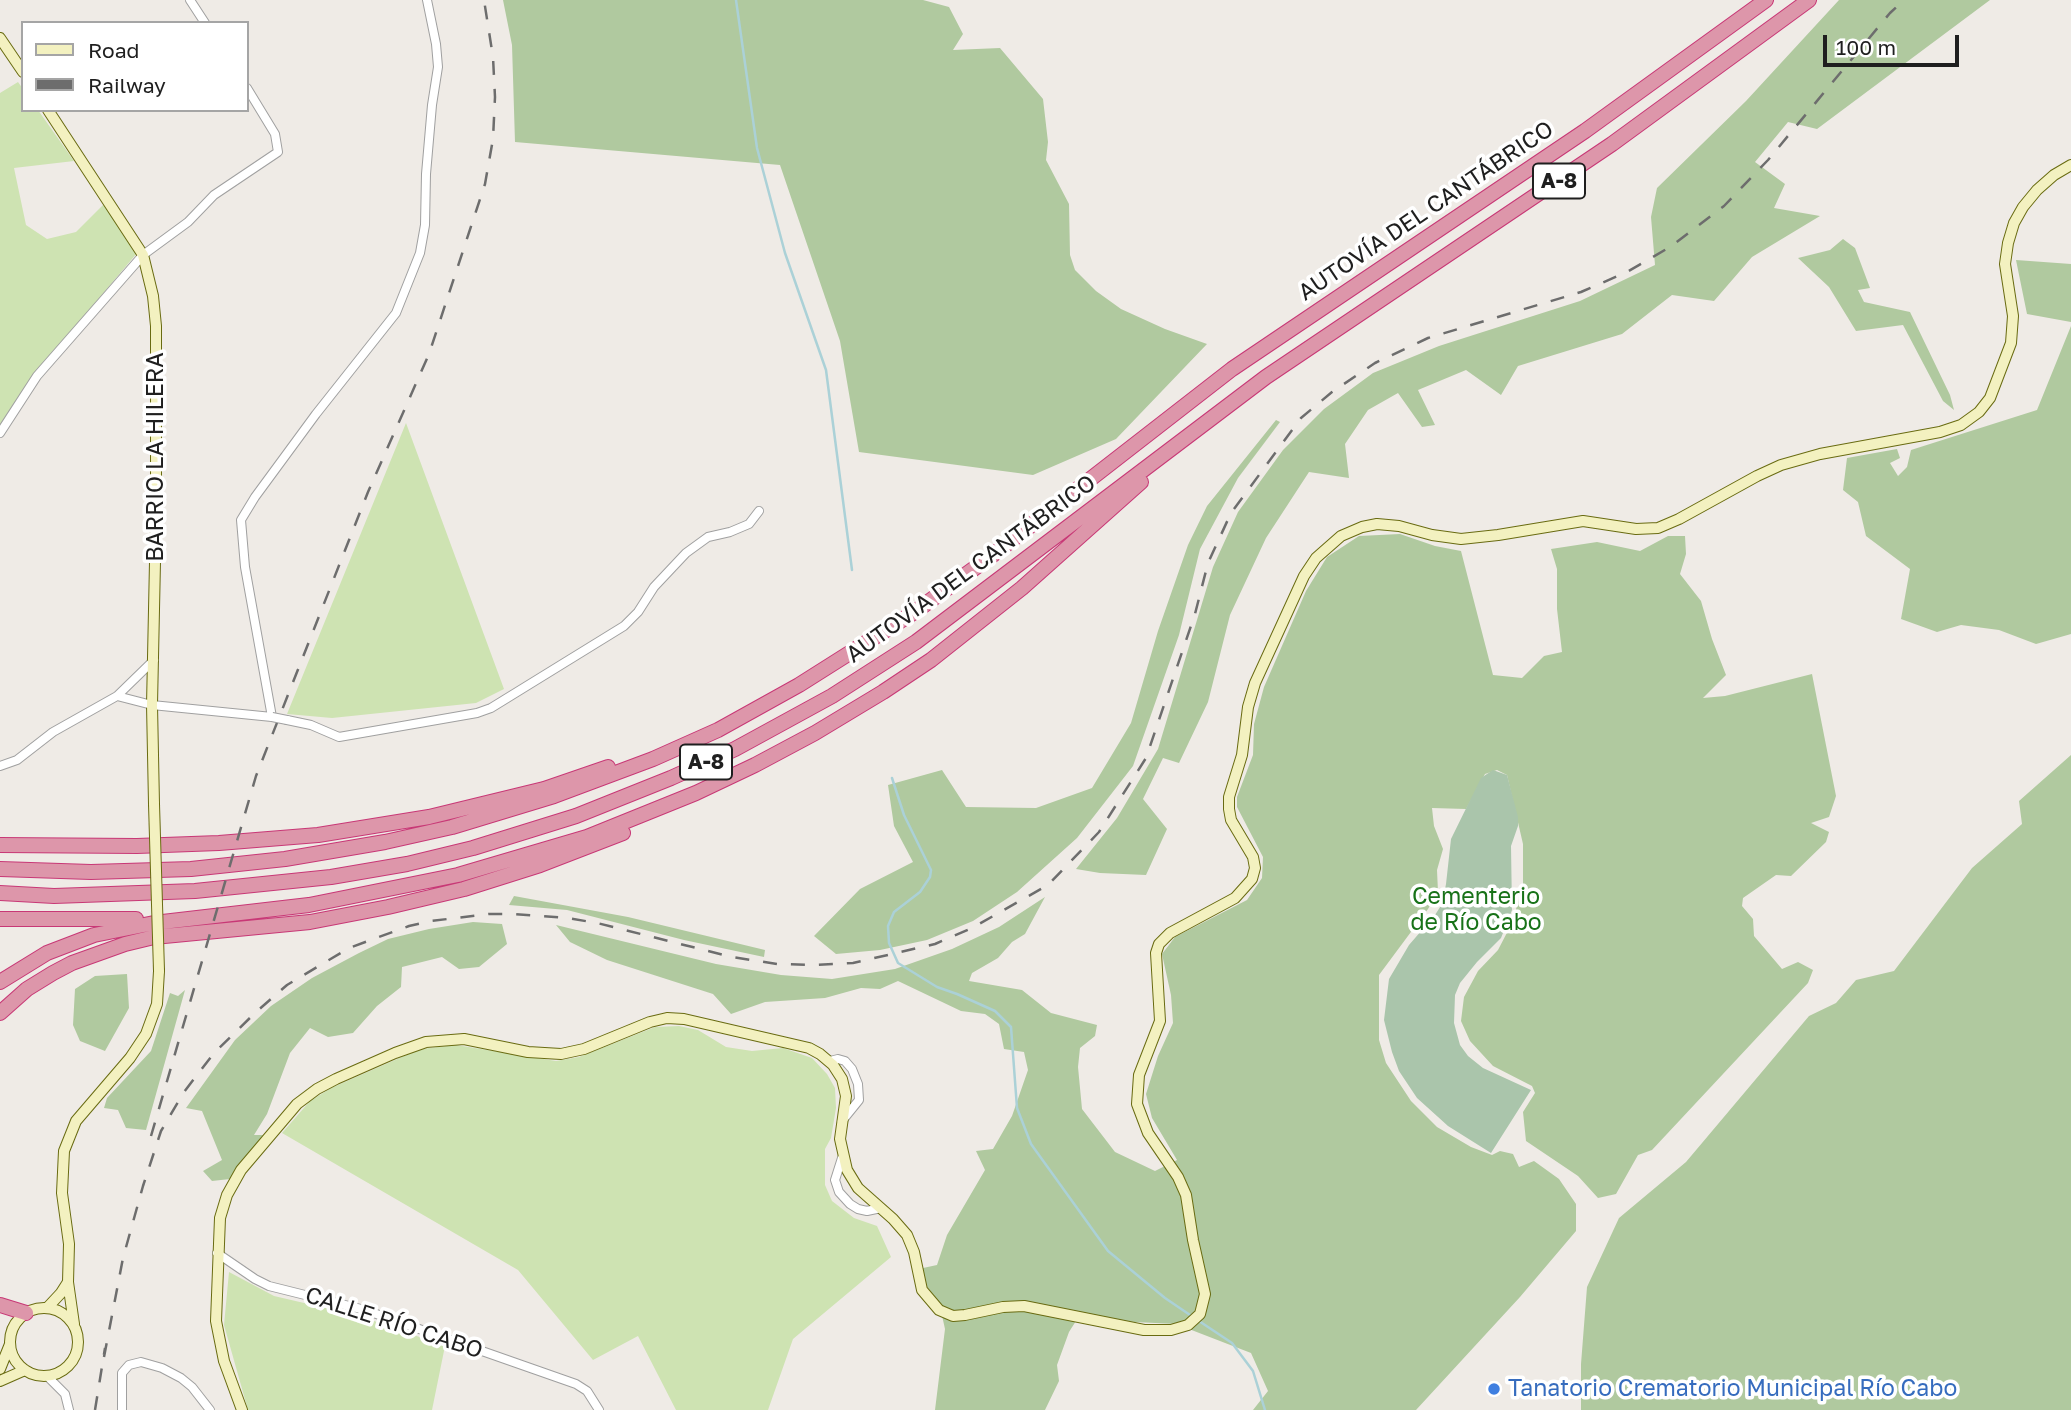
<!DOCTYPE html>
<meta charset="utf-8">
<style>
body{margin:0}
#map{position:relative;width:2071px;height:1410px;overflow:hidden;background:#efebe6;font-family:"Golos Text",sans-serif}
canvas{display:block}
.legend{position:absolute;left:21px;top:21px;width:228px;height:91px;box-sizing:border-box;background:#fff;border:2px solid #a5a5a5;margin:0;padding:9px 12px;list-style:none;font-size:21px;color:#1f1f1f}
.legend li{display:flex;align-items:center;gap:14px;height:35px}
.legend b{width:35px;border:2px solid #a5a5a5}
.scale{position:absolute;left:1823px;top:35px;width:136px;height:32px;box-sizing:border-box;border:4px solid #1f1f1f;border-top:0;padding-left:9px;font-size:21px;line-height:24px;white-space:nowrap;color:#1f1f1f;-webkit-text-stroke:5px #fff;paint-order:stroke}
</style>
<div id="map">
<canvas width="2071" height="1410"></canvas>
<ul class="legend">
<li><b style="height:9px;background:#f3f1c0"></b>Road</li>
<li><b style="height:9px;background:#6d6d6d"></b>Railway</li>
</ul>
<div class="scale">100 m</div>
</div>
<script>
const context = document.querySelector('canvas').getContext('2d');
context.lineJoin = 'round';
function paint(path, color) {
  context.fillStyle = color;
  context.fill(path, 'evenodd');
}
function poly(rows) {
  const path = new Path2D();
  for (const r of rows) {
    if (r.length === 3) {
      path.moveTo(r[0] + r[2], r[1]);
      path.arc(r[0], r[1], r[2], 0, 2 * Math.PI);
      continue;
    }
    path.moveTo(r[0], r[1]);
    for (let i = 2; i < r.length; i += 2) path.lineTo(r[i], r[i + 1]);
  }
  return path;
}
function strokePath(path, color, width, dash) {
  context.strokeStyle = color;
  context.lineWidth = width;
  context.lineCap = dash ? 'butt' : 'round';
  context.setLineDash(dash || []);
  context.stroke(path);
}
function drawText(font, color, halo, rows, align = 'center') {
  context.font = font + ' "Golos Text",sans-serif';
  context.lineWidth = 7;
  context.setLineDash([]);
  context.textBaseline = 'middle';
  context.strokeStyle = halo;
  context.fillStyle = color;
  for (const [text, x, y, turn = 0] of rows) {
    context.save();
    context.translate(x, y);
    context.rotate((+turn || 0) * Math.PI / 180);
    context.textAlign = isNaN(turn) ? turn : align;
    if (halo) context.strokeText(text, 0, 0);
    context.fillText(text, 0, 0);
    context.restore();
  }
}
const grass = poly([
 [18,82,23,89,23,110,38,110,74,161,14,168,26,225,47,239,76,232,104,204,137,253,38,371,0,427,0,93],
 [406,423,504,689,476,703,332,718,287,714],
 [679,1026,698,1030,726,1047,752,1051,783,1048,812,1058,827,1074,835,1088,836,1108,831,1138,825,1149,825,1185,832,1201,854,1218,877,1226,891,1257,793,1339,768,1410,676,1410,638,1336,593,1360,518,1270,282,1133,310,1101,331,1088,420,1049,456,1045,556,1061,579,1057,655,1027],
 [229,1272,274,1296,360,1316,445,1346,432,1410,248,1410,224,1325]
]);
const forest = poly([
 [503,0,923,0,949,7,963,34,953,50,1000,48,1043,99,1048,142,1046,160,1069,204,1070,255,1075,270,1096,291,1121,309,1165,329,1207,344,1116,439,1033,475,859,452,840,341,780,165,515,142,512,45],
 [1839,0,1990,0,1817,129,1788,122,1755,162,1785,184,1774,208,1820,216,1752,257,1714,301,1672,295,1622,334,1518,366,1501,395,1466,370,1418,390,1435,425,1422,427,1398,393,1368,410,1345,444,1349,478,1309,472,1266,538,1230,615,1208,702,1179,763,1163,758,1143,799,1167,829,1146,875,1100,873,1076,869,1117,818,1158,749,1213,567,1238,512,1283,450,1324,409,1373,373,1439,346,1580,301,1655,265,1651,217,1657,188,1746,101],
 [1843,239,1855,248,1870,288,1858,290,1864,302,1910,312,1950,395,1954,410,1943,401,1903,325,1856,331,1829,287,1798,258,1830,250],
 [2016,260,2071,264,2071,322,2027,314],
 [2071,326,2071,634,2036,644,1999,630,1961,625,1937,632,1901,619,1910,569,1866,536,1858,502,1843,490,1847,458,1897,449,1900,458,1890,463,1898,476,1907,467,1911,450,2037,410],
 [1276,420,1280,422,1238,478,1200,549,1179,635,1133,766,1077,838,1017,892,973,921,927,940,880,950,836,954,814,936,860,889,913,862,894,826,888,785,942,770,966,807,1036,808,1092,788,1131,723,1158,631,1188,545,1207,506],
 [1400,534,1435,546,1461,551,1493,675,1522,678,1544,656,1562,652,1557,609,1557,569,1551,549,1597,542,1640,551,1668,536,1685,536,1686,554,1680,574,1701,601,1712,639,1726,675,1703,698,1725,696,1812,674,1836,796,1829,817,1811,823,1829,832,1826,842,1791,876,1776,875,1743,898,1742,906,1753,919,1754,936,1782,969,1798,962,1813,970,1808,983,1652,1150,1638,1155,1616,1194,1598,1198,1578,1176,1526,1141,1523,1112,1535,1093,1532,1086,1493,1066,1470,1041,1461,1021,1464,997,1478,971,1498,950,1512,923,1523,885,1523,844,1507,775,1497,770,1485,774,1466,809,1432,808,1434,826,1443,849,1437,870,1438,892,1428,909,1379,975,1379,1040,1386,1063,1411,1101,1437,1127,1471,1147,1492,1155,1500,1151,1513,1154,1519,1167,1534,1161,1559,1179,1576,1204,1576,1231,1520,1297,1416,1410,1253,1410,1268,1391,1251,1353,1176,1324,1114,1321,1081,1313,1069,1332,1057,1365,1059,1381,1045,1410,935,1410,945,1329,939,1302,924,1283,923,1268,937,1265,947,1235,985,1170,976,1151,993,1149,1012,1116,1028,1070,1024,1052,1004,1049,999,1024,985,1014,961,1011,898,981,880,989,861,988,825,998,765,1002,731,1014,713,994,607,960,570,942,556,925,716,964,781,975,832,979,895,969,952,949,999,927,1045,897,1025,934,1012,942,998,958,972,973,969,981,1022,990,1051,1013,1097,1025,1095,1036,1080,1048,1078,1067,1082,1109,1115,1152,1155,1171,1177,1160,1152,1118,1146,1094,1158,1056,1173,1023,1171,995,1162,954,1175,937,1247,900,1262,878,1263,857,1237,807,1237,797,1253,755,1254,724,1264,687,1306,591,1327,557,1359,536],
 [2071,755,2071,1410,1581,1410,1581,1364,1587,1287,1619,1218,1686,1162,1809,1016,1836,1003,1856,980,1894,971,1972,868,2022,824,2019,801],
 [514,896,628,917,765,950,764,957,684,940,567,910,509,905],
 [473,922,502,924,507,944,479,967,459,969,442,957,402,967,401,987,377,1006,353,1033,328,1037,310,1028,290,1053,267,1114,254,1135,263,1135,230,1179,212,1181,203,1171,222,1160,202,1111,186,1108,235,1040,271,1006,312,978,359,953,388,939,429,929],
 [127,974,129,1008,105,1051,80,1041,73,1025,75,989,95,976],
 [185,990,146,1130,126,1128,118,1110,104,1108,107,1098,151,1051,170,993,178,996]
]);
const cemetery = poly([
 [1493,770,1507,775,1518,817,1518,826,1511,846,1512,910,1501,938,1477,962,1460,983,1455,995,1454,1023,1460,1045,1468,1056,1483,1068,1531,1090,1491,1153,1448,1126,1417,1098,1399,1071,1392,1052,1384,1020,1389,979,1409,945,1435,915,1442,904,1446,884,1451,839,1481,778]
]);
const stream = poly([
 [736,0,757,148,785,253,826,370,852,570],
 [892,778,904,815,931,870,930,877,920,892,894,912,888,926,889,943,898,963,937,987,957,994,995,1011,1011,1027,1017,1108,1031,1144,1108,1251,1165,1298,1193,1317],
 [1199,1321,1232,1343,1253,1371,1265,1410]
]);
const street = poly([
 [190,0,205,23],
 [0,433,37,376,143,255,188,222,214,195,278,152,275,134,247,88],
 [117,696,152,705,272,717,245,567,241,520,255,497,316,414,396,313,420,253,425,225,426,174,432,105,438,67,436,44,427,0],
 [287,720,311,725,339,737,477,713,491,708,624,626,638,612,654,587,686,553,708,537,730,532,749,524,759,511],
 [0,766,17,760,53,732,117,696,154,660],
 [830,1061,838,1059,845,1061,852,1069,858,1084,859,1100,842,1121],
 [842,1158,835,1180,839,1192,850,1204,858,1209,867,1211,881,1208],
 [217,1253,255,1279,269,1286,365,1310,576,1384,587,1391,599,1410],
 [47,1376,65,1394,69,1410],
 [122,1410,122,1373,129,1365,141,1362,162,1368,181,1378,192,1387,210,1410]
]);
const secondary = poly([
 [0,38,23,72],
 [48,110,143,255,153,296,156,326,156,514,152,705,154,804],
 [44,1342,34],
 [47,1308,61,1293,68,1282],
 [74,1324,68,1282,69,1244,62,1193,64,1151,76,1121,130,1058,146,1034,157,1004,159,971],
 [0,1369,10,1344],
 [0,1381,25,1370],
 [242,1410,224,1361,216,1321,220,1218,227,1195,241,1170,297,1104,317,1089,336,1079,395,1053,426,1042,464,1039,528,1052,561,1054,584,1049,650,1022,667,1018,684,1019,809,1048,820,1054,833,1065,842,1079,846,1096,840,1139,847,1170,858,1188,893,1219,907,1235,914,1252,922,1290,939,1310,953,1316,965,1315,1003,1307,1024,1306,1144,1330,1171,1330,1188,1325,1200,1314,1205,1294,1193,1240,1186,1195,1178,1177,1148,1133,1137,1104,1139,1075,1160,1021,1156,953,1159,944,1170,933,1235,898,1252,879,1255,868,1253,857,1231,820,1229,809,1229,797,1242,755,1248,707,1255,683,1304,576,1316,558,1341,536,1362,527,1377,524,1399,526,1432,535,1461,539,1498,535,1583,521,1636,529,1658,528,1679,519,1757,476,1781,465,1820,454,1940,432,1961,425,1979,412,1990,398,2011,343,2013,316,2005,264,2008,243,2014,223,2023,207,2037,190,2054,175,2071,165]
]);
const highway = poly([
 [0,845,137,846,219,843,318,835,429,817,544,789,608,767],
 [0,869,91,872,191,869,285,859,385,842,452,827,554,796,653,759,718,730,799,685,916,611,994,554,1232,369,1585,131,1766,0],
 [0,893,54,896,195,891,331,877,407,864,473,848,576,816,671,778,735,749,832,696,916,642,1266,377,1612,144,1809,0],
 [0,919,136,919],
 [0,982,47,953,94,935,154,923,309,905,458,875,587,837,696,793,755,765,815,733,883,692,931,660,1022,588,1141,482],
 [0,1013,27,989,53,973,72,963,125,944,154,937,310,922,388,907,464,889,540,865,623,833],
 [0,1305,26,1313]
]);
const rail = poly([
 [151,1136,256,776,368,492,429,354,485,184,493,139,495,97,493,57,484,0],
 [104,1357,123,1258,143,1186,161,1131,184,1092,214,1053,256,1012,287,985,349,948,409,926,431,921,489,914,512,914,567,918,597,923,732,957,777,964,815,965,853,963,935,944,972,928,1048,885,1099,832,1146,758,1195,614,1208,563,1231,513,1301,418,1332,392,1375,363,1428,338,1581,292,1627,272,1670,247,1724,206,1768,160,1890,13,1904,0],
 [95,1410,105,1348]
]);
const streetBridge = poly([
 [272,717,287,720]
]);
const secondaryBridge = poly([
 [154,804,159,971]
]);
const markers = [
 [1494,1389,7,"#3f7fe0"]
];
const shields = [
 [1559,181,52],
 [706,762,52]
];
const shieldNames = [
 ["A-8",1559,181],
 ["A-8",706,762]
];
const streetNames = [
 ["AUTOVÍA DEL CANTÁBRICO",1426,211,-34],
 ["BARRIO LA HILERA",156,457,-90],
 ["AUTOVÍA DEL CANTÁBRICO",971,569,-36],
 ["CALLE RÍO CABO",394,1323,18]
];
const parkNames = [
 ["Cementerio",1476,897],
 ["de Río Cabo",1476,923]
];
const shopNames = [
 ["Tanatorio Crematorio Municipal Río Cabo",1508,1389]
];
paint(grass, '#cee3b2');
paint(forest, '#b0c99f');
paint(cemetery, '#aac5ab');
strokePath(stream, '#abd1d7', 2.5);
strokePath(street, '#a0a0a0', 10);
strokePath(secondary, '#696b11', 12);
strokePath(highway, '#c83876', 16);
strokePath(street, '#fff', 8);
strokePath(secondary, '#f3f1c0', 10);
strokePath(highway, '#dd96aa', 14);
strokePath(rail, '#6d6d6d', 2.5, [14, 14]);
strokePath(streetBridge, '#a0a0a0', 10, []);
strokePath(secondaryBridge, '#696b11', 12, []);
strokePath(streetBridge, '#fff', 8);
strokePath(secondaryBridge, '#f3f1c0', 10);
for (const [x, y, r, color] of markers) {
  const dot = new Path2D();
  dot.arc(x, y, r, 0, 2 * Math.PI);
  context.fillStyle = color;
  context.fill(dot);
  strokePath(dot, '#fff', 2.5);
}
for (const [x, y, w] of shields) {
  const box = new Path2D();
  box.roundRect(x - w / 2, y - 17.5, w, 35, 5);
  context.fillStyle = '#fff';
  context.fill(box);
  strokePath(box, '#1f1f1f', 2);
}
drawText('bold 21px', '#1f1f1f', null, shieldNames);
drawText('23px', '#1f1f1f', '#fff', streetNames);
drawText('23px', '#187218', '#fff', parkNames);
drawText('23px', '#366cbe', '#fff', shopNames, 'left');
</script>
